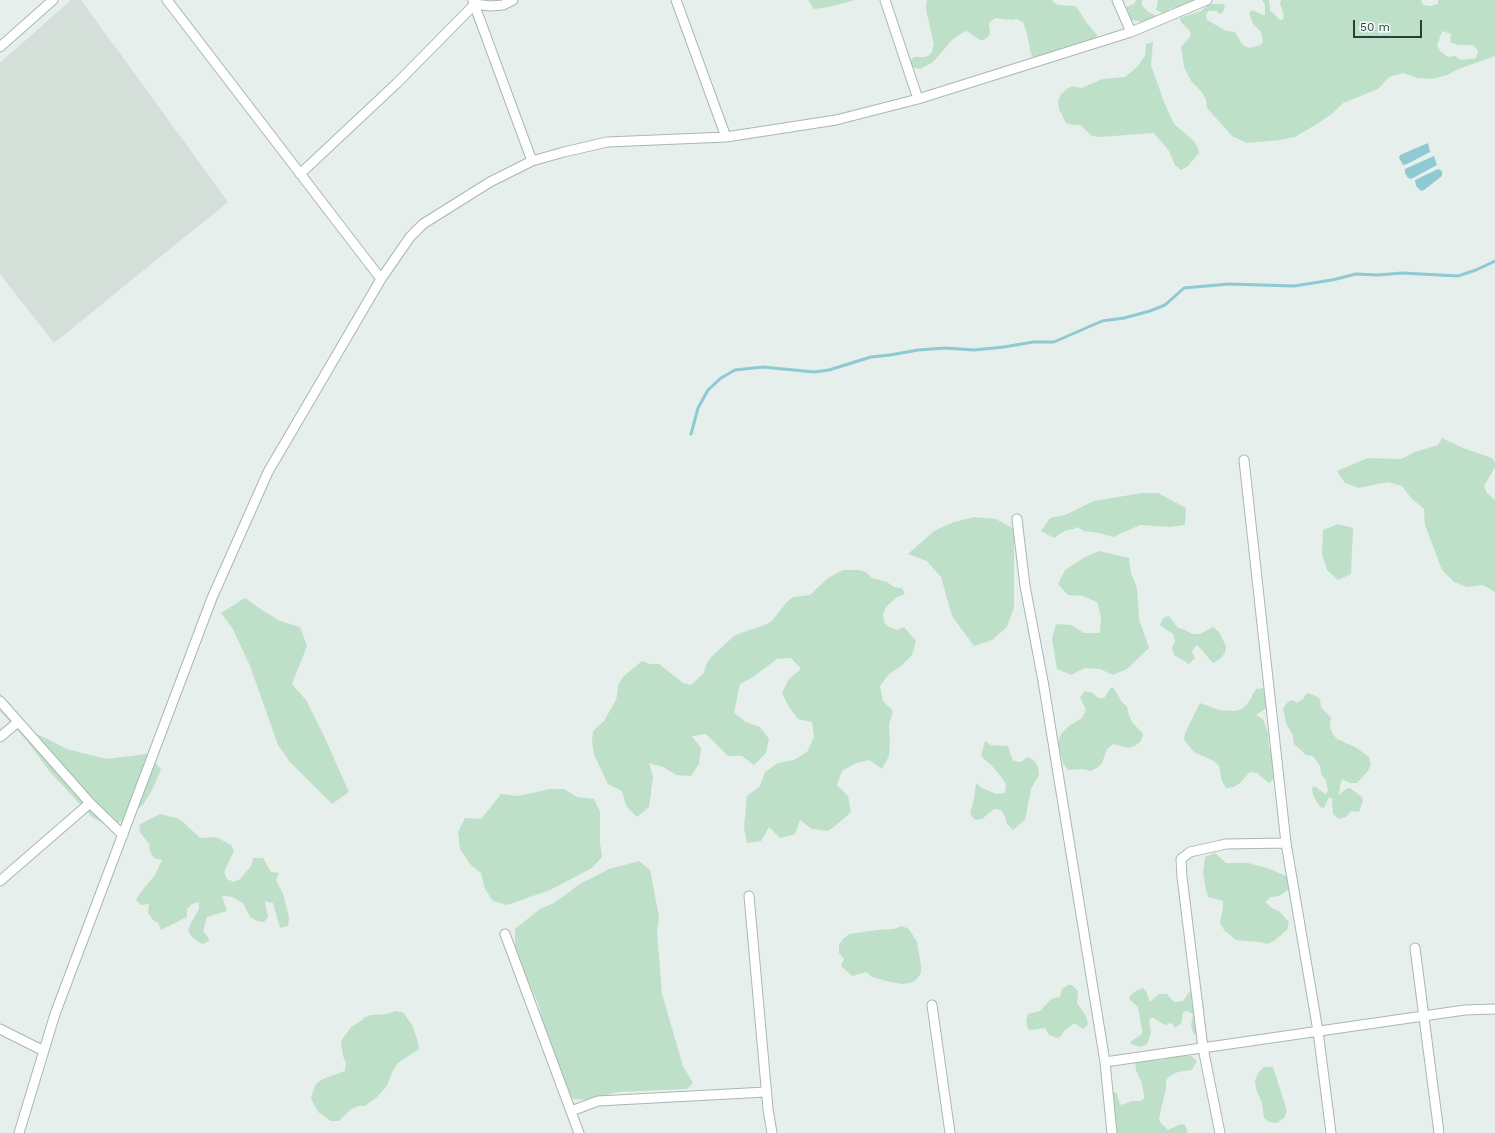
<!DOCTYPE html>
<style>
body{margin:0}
#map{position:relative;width:1495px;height:1133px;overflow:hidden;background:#e6efeb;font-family:"Work Sans",sans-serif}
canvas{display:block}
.scale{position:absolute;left:1353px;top:20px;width:69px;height:18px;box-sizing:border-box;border:2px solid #24423a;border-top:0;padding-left:5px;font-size:12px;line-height:14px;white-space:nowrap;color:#24423a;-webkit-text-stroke:3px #f7fbf9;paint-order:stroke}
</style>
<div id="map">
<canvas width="1495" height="1133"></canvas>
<div class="scale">50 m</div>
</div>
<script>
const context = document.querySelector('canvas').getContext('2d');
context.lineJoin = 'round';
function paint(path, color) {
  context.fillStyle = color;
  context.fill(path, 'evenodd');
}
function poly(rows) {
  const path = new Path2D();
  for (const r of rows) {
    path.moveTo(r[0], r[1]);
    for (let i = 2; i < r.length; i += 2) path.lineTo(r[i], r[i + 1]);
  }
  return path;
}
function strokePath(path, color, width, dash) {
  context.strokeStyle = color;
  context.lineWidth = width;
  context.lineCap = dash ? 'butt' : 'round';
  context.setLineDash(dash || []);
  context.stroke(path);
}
const built = poly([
 [71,0,81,0,228,202,54,343,0,274,0,63]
]);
const green = poly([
 [808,0,855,0,829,7,814,9],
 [927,0,1052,0,1054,3,1058,5,1076,6,1086,22,1097,35,1097,39,1033,57,1031,54,1027,34,1023,22,1016,19,1012,20,995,18,991,21,989,24,990,32,989,36,984,40,980,40,967,31,960,34,953,39,933,62,920,69,914,68,911,63,911,60,914,57,925,57,929,55,932,52,934,44,927,14,926,7],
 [1136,0,1142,0,1142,5,1148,12,1155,15,1156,18,1146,23,1139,21,1131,20,1129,17,1125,10,1126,7,1134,4],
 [1157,0,1195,0,1182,7,1171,8,1163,13,1156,10,1158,2],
 [1262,0,1269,0,1270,10,1280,20,1282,20,1284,17,1280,3,1281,0,1421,0,1423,5,1431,6,1438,4,1438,0,1495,0,1495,56,1461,68,1447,75,1432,79,1417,78,1403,73,1389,77,1378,89,1343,103,1333,113,1320,122,1295,137,1280,140,1247,143,1232,136,1207,108,1206,100,1202,92,1191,81,1184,67,1181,47,1189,38,1191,34,1189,30,1181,22,1180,18,1201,11,1209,4,1223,4,1225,7,1222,13,1220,14,1216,11,1208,11,1206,15,1207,20,1221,28,1226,31,1235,32,1241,43,1244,46,1250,48,1260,45,1263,42,1261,32,1253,24,1249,13,1252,10,1263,15,1265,15,1265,5],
 [1442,31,1451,34,1450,42,1458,45,1473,45,1478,51,1476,58,1461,60,1455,56,1448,57,1441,52,1437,46],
 [1153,42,1151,65,1164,102,1174,124,1193,140,1197,146,1199,153,1188,166,1181,170,1175,165,1169,151,1154,133,1100,137,1092,136,1080,125,1073,125,1066,123,1059,109,1058,101,1061,94,1068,88,1073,86,1081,88,1103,79,1125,77,1137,67,1145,56,1146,44],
 [1442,438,1463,448,1492,458,1495,463,1495,467,1484,486,1487,493,1495,500,1495,592,1483,585,1467,587,1454,582,1442,570,1425,525,1424,509,1411,498,1402,486,1388,482,1358,488,1345,483,1337,471,1368,458,1401,459,1415,452,1438,445],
 [1142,493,1158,493,1186,508,1185,525,1170,527,1140,525,1113,537,1099,533,1084,531,1077,527,1074,529,1066,530,1054,538,1041,531,1050,518,1065,515,1094,501],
 [974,517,996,519,1014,529,1014,608,1007,627,992,640,974,646,952,616,941,577,927,561,908,554,934,531,954,522],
 [1338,524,1353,528,1351,574,1338,580,1327,570,1322,555,1323,530],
 [1099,551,1129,558,1131,573,1137,588,1139,619,1149,648,1127,669,1113,675,1100,669,1085,668,1071,675,1057,669,1052,639,1056,624,1071,625,1084,633,1100,633,1101,617,1097,602,1083,596,1068,595,1058,584,1065,570,1085,557],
 [843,570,859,570,866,572,872,578,887,582,894,587,902,588,905,594,897,597,886,607,883,614,884,622,889,627,897,630,904,627,916,641,912,655,901,666,889,674,880,686,883,701,893,711,889,725,890,740,889,756,882,769,869,760,854,764,842,771,837,785,848,796,851,812,840,822,828,831,812,829,800,820,795,834,780,838,769,827,761,841,747,843,744,828,747,796,760,786,765,772,778,763,794,760,807,752,814,737,812,722,798,719,789,707,782,693,789,679,801,669,791,658,777,659,753,677,740,684,734,713,746,722,760,727,769,739,766,753,754,765,742,756,728,756,706,734,692,736,701,748,699,764,691,776,676,775,663,767,649,763,653,777,649,807,637,817,626,806,622,791,608,784,594,755,592,740,593,731,604,721,616,700,619,683,624,676,642,661,650,664,659,664,683,683,691,685,704,673,706,665,710,658,735,635,765,625,772,621,787,602,793,597,810,595,828,578],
 [245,598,262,610,280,621,300,627,307,646,292,684,306,700,324,736,349,792,332,804,290,762,278,745,250,666,233,629,221,613],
 [1169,616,1178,628,1185,630,1192,634,1200,634,1213,627,1219,632,1226,646,1225,653,1220,659,1213,663,1197,645,1192,651,1195,658,1189,664,1174,655,1172,648,1175,641,1173,634,1160,625,1163,618],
 [1113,687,1122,702,1127,707,1129,715,1132,722,1143,734,1141,741,1135,746,1128,748,1113,744,1107,749,1102,763,1097,768,1090,771,1083,769,1068,770,1063,763,1058,742,1061,734,1069,726,1082,718,1086,710,1080,697,1085,691,1093,693,1098,698,1104,698,1110,689],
 [1264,688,1270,694,1268,707,1256,715,1263,719,1268,733,1269,748,1276,763,1275,778,1269,783,1257,773,1250,772,1240,783,1234,787,1226,788,1222,781,1219,766,1214,761,1194,752,1184,740,1185,733,1200,703,1219,710,1234,711,1242,709,1248,703,1256,689],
 [0,693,15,715,29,730,67,749,106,759,147,754,161,769,153,788,143,805,127,818,110,827,92,817,51,773,27,741,0,711],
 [1307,693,1314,695,1320,699,1321,707,1331,718,1330,726,1332,733,1337,739,1357,748,1369,757,1371,764,1368,771,1357,783,1350,783,1342,779,1340,786,1339,795,1346,789,1350,788,1362,797,1363,800,1359,812,1351,811,1346,817,1339,819,1333,814,1332,799,1329,797,1324,808,1320,807,1314,797,1312,790,1313,786,1316,787,1325,794,1328,791,1326,780,1321,774,1320,766,1313,756,1306,755,1294,744,1293,736,1286,723,1283,708,1288,702,1293,700,1297,703,1303,699],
 [985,741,991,745,1008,746,1013,761,1021,762,1027,757,1034,760,1038,767,1039,775,1031,789,1025,820,1013,830,1007,824,1005,816,1001,810,994,809,982,819,975,820,970,814,974,799,976,783,982,788,997,794,1005,793,1006,784,1002,778,992,766,981,756],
 [550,789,564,789,577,797,594,799,600,812,600,843,602,857,592,868,550,890,507,905,493,901,485,889,481,873,470,864,460,849,458,832,465,818,481,819,501,794,518,796],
 [160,814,176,818,182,821,200,838,216,837,231,845,234,851,224,872,227,879,234,882,240,879,251,866,253,858,263,858,271,872,279,873,276,880,283,894,289,917,288,926,280,928,273,903,265,901,268,917,264,922,257,921,250,917,243,903,232,897,225,896,221,897,223,899,227,911,207,917,203,931,210,940,203,944,198,942,192,937,188,931,191,923,199,909,199,902,192,904,187,909,187,917,161,930,158,923,152,919,148,912,149,904,141,905,136,900,140,893,155,875,162,860,154,858,150,851,149,844,140,832,139,825],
 [1215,853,1226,863,1248,863,1270,869,1291,878,1292,887,1279,896,1271,897,1265,902,1272,908,1279,911,1289,922,1287,930,1274,941,1267,944,1260,942,1236,940,1224,930,1220,923,1223,908,1223,901,1208,897,1206,890,1203,873,1205,857],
 [639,861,650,870,659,916,657,931,662,994,683,1066,693,1083,687,1089,618,1092,589,1100,573,1099,564,1090,550,1048,538,1003,519,961,515,945,515,929,540,909,554,903,580,884,609,869],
 [902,926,909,929,917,942,921,965,921,973,916,980,910,983,902,984,886,981,872,977,866,972,852,976,841,966,844,959,839,953,839,945,843,939,849,934,878,930,894,929],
 [1068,985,1072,985,1078,991,1077,1003,1086,1016,1088,1024,1086,1027,1083,1029,1076,1024,1073,1024,1064,1031,1060,1037,1056,1038,1049,1035,1045,1028,1031,1030,1028,1029,1026,1021,1028,1014,1040,1011,1051,999,1060,997,1062,989],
 [1143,988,1146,991,1150,1002,1159,994,1167,994,1172,1000,1175,1002,1183,1001,1190,991,1194,990,1203,1002,1204,1006,1203,1010,1206,1029,1205,1033,1199,1037,1193,1033,1191,1026,1193,1014,1186,1011,1183,1013,1181,1024,1174,1028,1173,1024,1170,1023,1167,1025,1163,1024,1154,1018,1151,1018,1149,1022,1151,1033,1147,1044,1140,1047,1133,1045,1130,1042,1142,1034,1142,1030,1138,1007,1129,999,1130,996,1136,991],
 [395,1011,403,1012,412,1025,418,1041,419,1049,398,1063,393,1070,387,1086,377,1097,365,1106,358,1106,350,1110,339,1121,331,1121,318,1112,311,1099,313,1091,316,1084,323,1079,345,1071,346,1063,343,1056,341,1041,351,1027,364,1019,363,1018,371,1015,387,1014],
 [1179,1056,1191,1056,1197,1061,1192,1070,1178,1072,1168,1077,1166,1081,1166,1088,1159,1118,1160,1122,1168,1130,1181,1124,1185,1125,1188,1133,1116,1133,1111,1093,1115,1092,1117,1094,1119,1102,1121,1105,1132,1101,1140,1101,1144,1099,1144,1095,1142,1084,1136,1070,1135,1062,1155,1059,1163,1060,1170,1057],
 [1264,1067,1273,1067,1287,1111,1284,1118,1277,1123,1269,1122,1264,1118,1262,1103,1256,1089,1255,1081,1258,1073]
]);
const water = poly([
 [1428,143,1430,152,1407,164,1403,165,1402,163,1399,158,1400,155],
 [1434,156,1437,165,1411,179,1408,178,1405,173,1405,169],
 [1438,169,1442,171,1442,176,1424,190,1421,191,1416,186,1415,180]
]);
const stream = poly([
 [691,434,698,408,708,390,721,378,735,370,763,367,814,372,829,370,871,357,890,355,918,350,945,348,974,350,1004,347,1033,342,1054,342,1102,321,1124,318,1150,311,1165,305,1184,288,1229,284,1294,286,1332,280,1356,274,1378,275,1402,273,1458,276,1476,270,1495,261]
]);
const street = poly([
 [167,0,381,279],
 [676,0,726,137],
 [885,0,918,99],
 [1117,0,1131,32],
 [473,1,532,161],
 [0,47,53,0],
 [300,174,397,83,475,4,490,6,503,5,513,0],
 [1244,460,1286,843,1318,1031,1331,1133],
 [1017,519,1025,586,1043,681,1105,1062,1112,1133],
 [0,701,90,803,123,835],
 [0,737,18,722],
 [0,881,90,803],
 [749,896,768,1109,772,1133],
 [505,934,579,1133],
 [1415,948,1439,1133],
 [932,1005,950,1133],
 [0,1029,44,1051],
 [1105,1062,1465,1010,1495,1009],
 [571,1111,598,1101,766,1092],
 [19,1133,55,1014,212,598,268,472,381,279,410,237,423,224,490,182,532,161,564,152,607,142,726,137,836,120,918,99,1131,32,1207,0],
 [1220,1133,1203,1048,1182,877,1181,859,1190,852,1226,844,1286,843]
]);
paint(built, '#d4dfda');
paint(green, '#bfe0c8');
paint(water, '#8ec9d4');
strokePath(stream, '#8ec9d4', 3);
strokePath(street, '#a8b8b2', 11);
strokePath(street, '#fff', 9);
</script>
